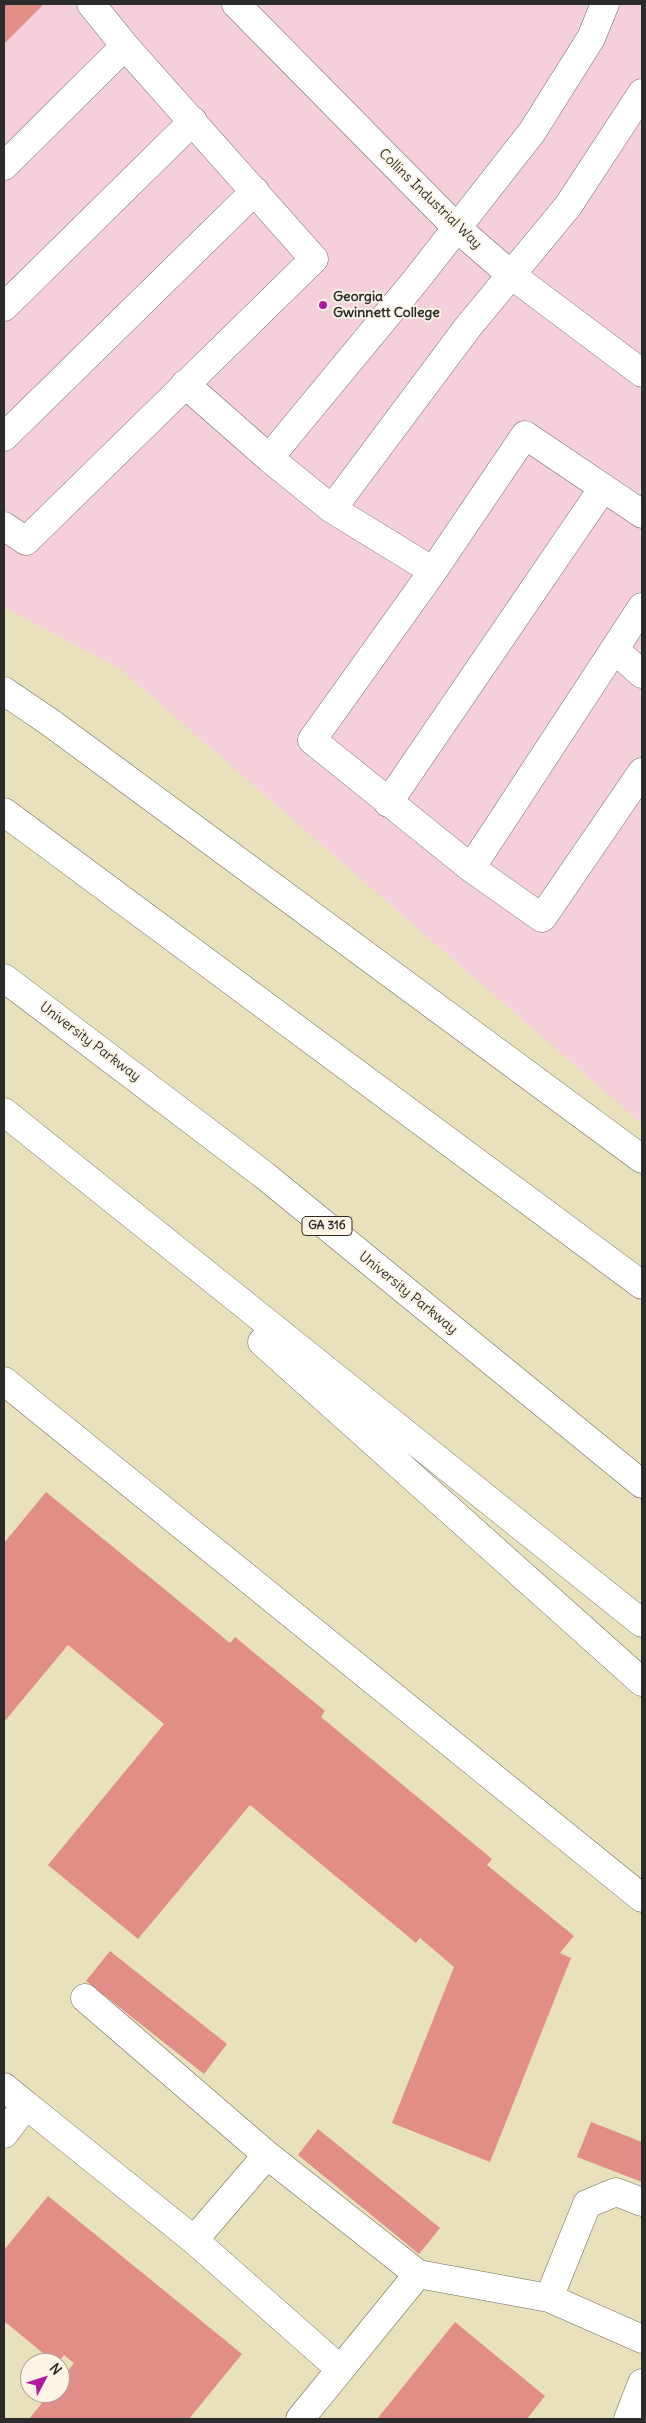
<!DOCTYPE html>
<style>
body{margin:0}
#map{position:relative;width:646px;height:2423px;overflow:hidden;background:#e8e1bc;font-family:Delius,sans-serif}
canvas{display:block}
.frame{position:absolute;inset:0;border:5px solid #2b2b2b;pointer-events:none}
.north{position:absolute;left:20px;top:2353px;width:50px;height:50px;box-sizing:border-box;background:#fcf5e5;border:1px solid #a8a49b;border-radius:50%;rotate:50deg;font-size:14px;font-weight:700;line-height:20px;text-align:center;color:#2b2b2b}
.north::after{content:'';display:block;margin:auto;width:18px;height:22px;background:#b5179e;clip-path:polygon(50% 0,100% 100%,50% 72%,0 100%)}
</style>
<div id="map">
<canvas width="646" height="2423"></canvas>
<div class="frame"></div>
<div class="north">N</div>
</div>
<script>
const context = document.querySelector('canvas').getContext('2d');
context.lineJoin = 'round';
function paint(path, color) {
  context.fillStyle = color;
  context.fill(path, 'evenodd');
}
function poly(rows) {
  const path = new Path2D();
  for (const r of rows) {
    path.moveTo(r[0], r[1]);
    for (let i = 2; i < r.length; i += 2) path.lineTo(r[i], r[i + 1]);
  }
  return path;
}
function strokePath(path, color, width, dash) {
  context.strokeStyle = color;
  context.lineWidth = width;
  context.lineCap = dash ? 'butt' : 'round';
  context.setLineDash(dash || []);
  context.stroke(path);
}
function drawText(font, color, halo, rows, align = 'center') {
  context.font = font + ' Delius,sans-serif';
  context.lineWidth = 4;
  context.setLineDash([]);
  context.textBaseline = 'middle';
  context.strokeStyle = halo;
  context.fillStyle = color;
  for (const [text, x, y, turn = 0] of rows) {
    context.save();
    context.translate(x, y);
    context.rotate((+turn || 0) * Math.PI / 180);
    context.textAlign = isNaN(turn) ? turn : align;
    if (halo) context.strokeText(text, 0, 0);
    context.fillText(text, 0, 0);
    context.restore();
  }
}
const built = poly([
 [4,4,642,4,642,1124,120,669,4,607]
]);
const building = poly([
 [4,4,43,5,4,44],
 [46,1492,230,1643,235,1637,325,1711,321,1717,492,1859,487,1865,574,1936,560,1953,571,1958,490,2162,392,2123,454,1967,420,1938,416,1943,250,1805,138,1939,48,1865,164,1724,68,1645,4,1722,4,1543],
 [110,1951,227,2044,204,2074,86,1981],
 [591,2122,642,2142,642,2182,577,2157],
 [318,2129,440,2228,419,2254,298,2155],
 [48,2196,242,2354,189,2419,29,2419,50,2393,60,2393,60,2381,74,2363,64,2355,58,2363,55,2363,4,2321,4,2250],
 [455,2322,545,2396,527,2419,377,2419]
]);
const minor = poly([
 [91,4,125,46],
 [236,4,457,228,510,274,642,373],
 [4,166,125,46,314,259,26,541,4,526],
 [4,307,193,121],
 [185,384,269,458,332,509,433,571],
 [4,437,255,191],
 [269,458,416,280,532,132,591,38,605,4],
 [332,509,468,327,568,206,642,93],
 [642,514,525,435,433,571,312,740,471,868,542,918,642,772],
 [615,650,642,674],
 [388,803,603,488],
 [471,868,642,607],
 [4,1381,642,1898],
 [85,1998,267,2155],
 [4,2087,26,2105],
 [4,2134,26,2105,194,2240],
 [642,2202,616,2192,587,2204,549,2298,642,2339],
 [340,2369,194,2240,267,2155,418,2274],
 [300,2419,418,2274,549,2298],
 [628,2419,642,2383]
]);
const highway = poly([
 [4,691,51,723,642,1159],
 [4,812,642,1285],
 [4,978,264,1175,642,1484],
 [4,1112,642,1623],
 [262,1342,642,1682]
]);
const markers = [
 [323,305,5,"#b5179e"]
];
const shields = [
 [327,1226,50]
];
const shieldNames = [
 ["GA 316",327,1226]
];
const streetNames = [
 ["Collins Industrial Way",430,199,44],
 ["University Parkway",90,1042,37],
 ["University Parkway",408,1293,39]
];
const poiNames = [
 ["Georgia",333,297],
 ["Gwinnett College",333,313]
];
paint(built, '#f5cfda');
paint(building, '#e18e88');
strokePath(minor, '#6d6b5e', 29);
strokePath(highway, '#6d6b5e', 29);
strokePath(minor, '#fff', 28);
strokePath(highway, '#fff', 28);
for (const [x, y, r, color] of markers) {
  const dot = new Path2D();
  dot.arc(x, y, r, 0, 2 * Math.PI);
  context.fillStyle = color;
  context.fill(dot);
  strokePath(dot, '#fcf5e5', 2);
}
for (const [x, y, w] of shields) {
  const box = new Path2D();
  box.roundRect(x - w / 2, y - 9.5, w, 19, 4);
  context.fillStyle = '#fcf5e5';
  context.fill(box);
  strokePath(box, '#2b2b2b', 1);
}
drawText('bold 12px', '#2b2b2b', null, shieldNames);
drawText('14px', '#2b2b2b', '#fcf5e5', streetNames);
drawText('bold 14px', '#2b2b2b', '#fcf5e5', poiNames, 'left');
</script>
